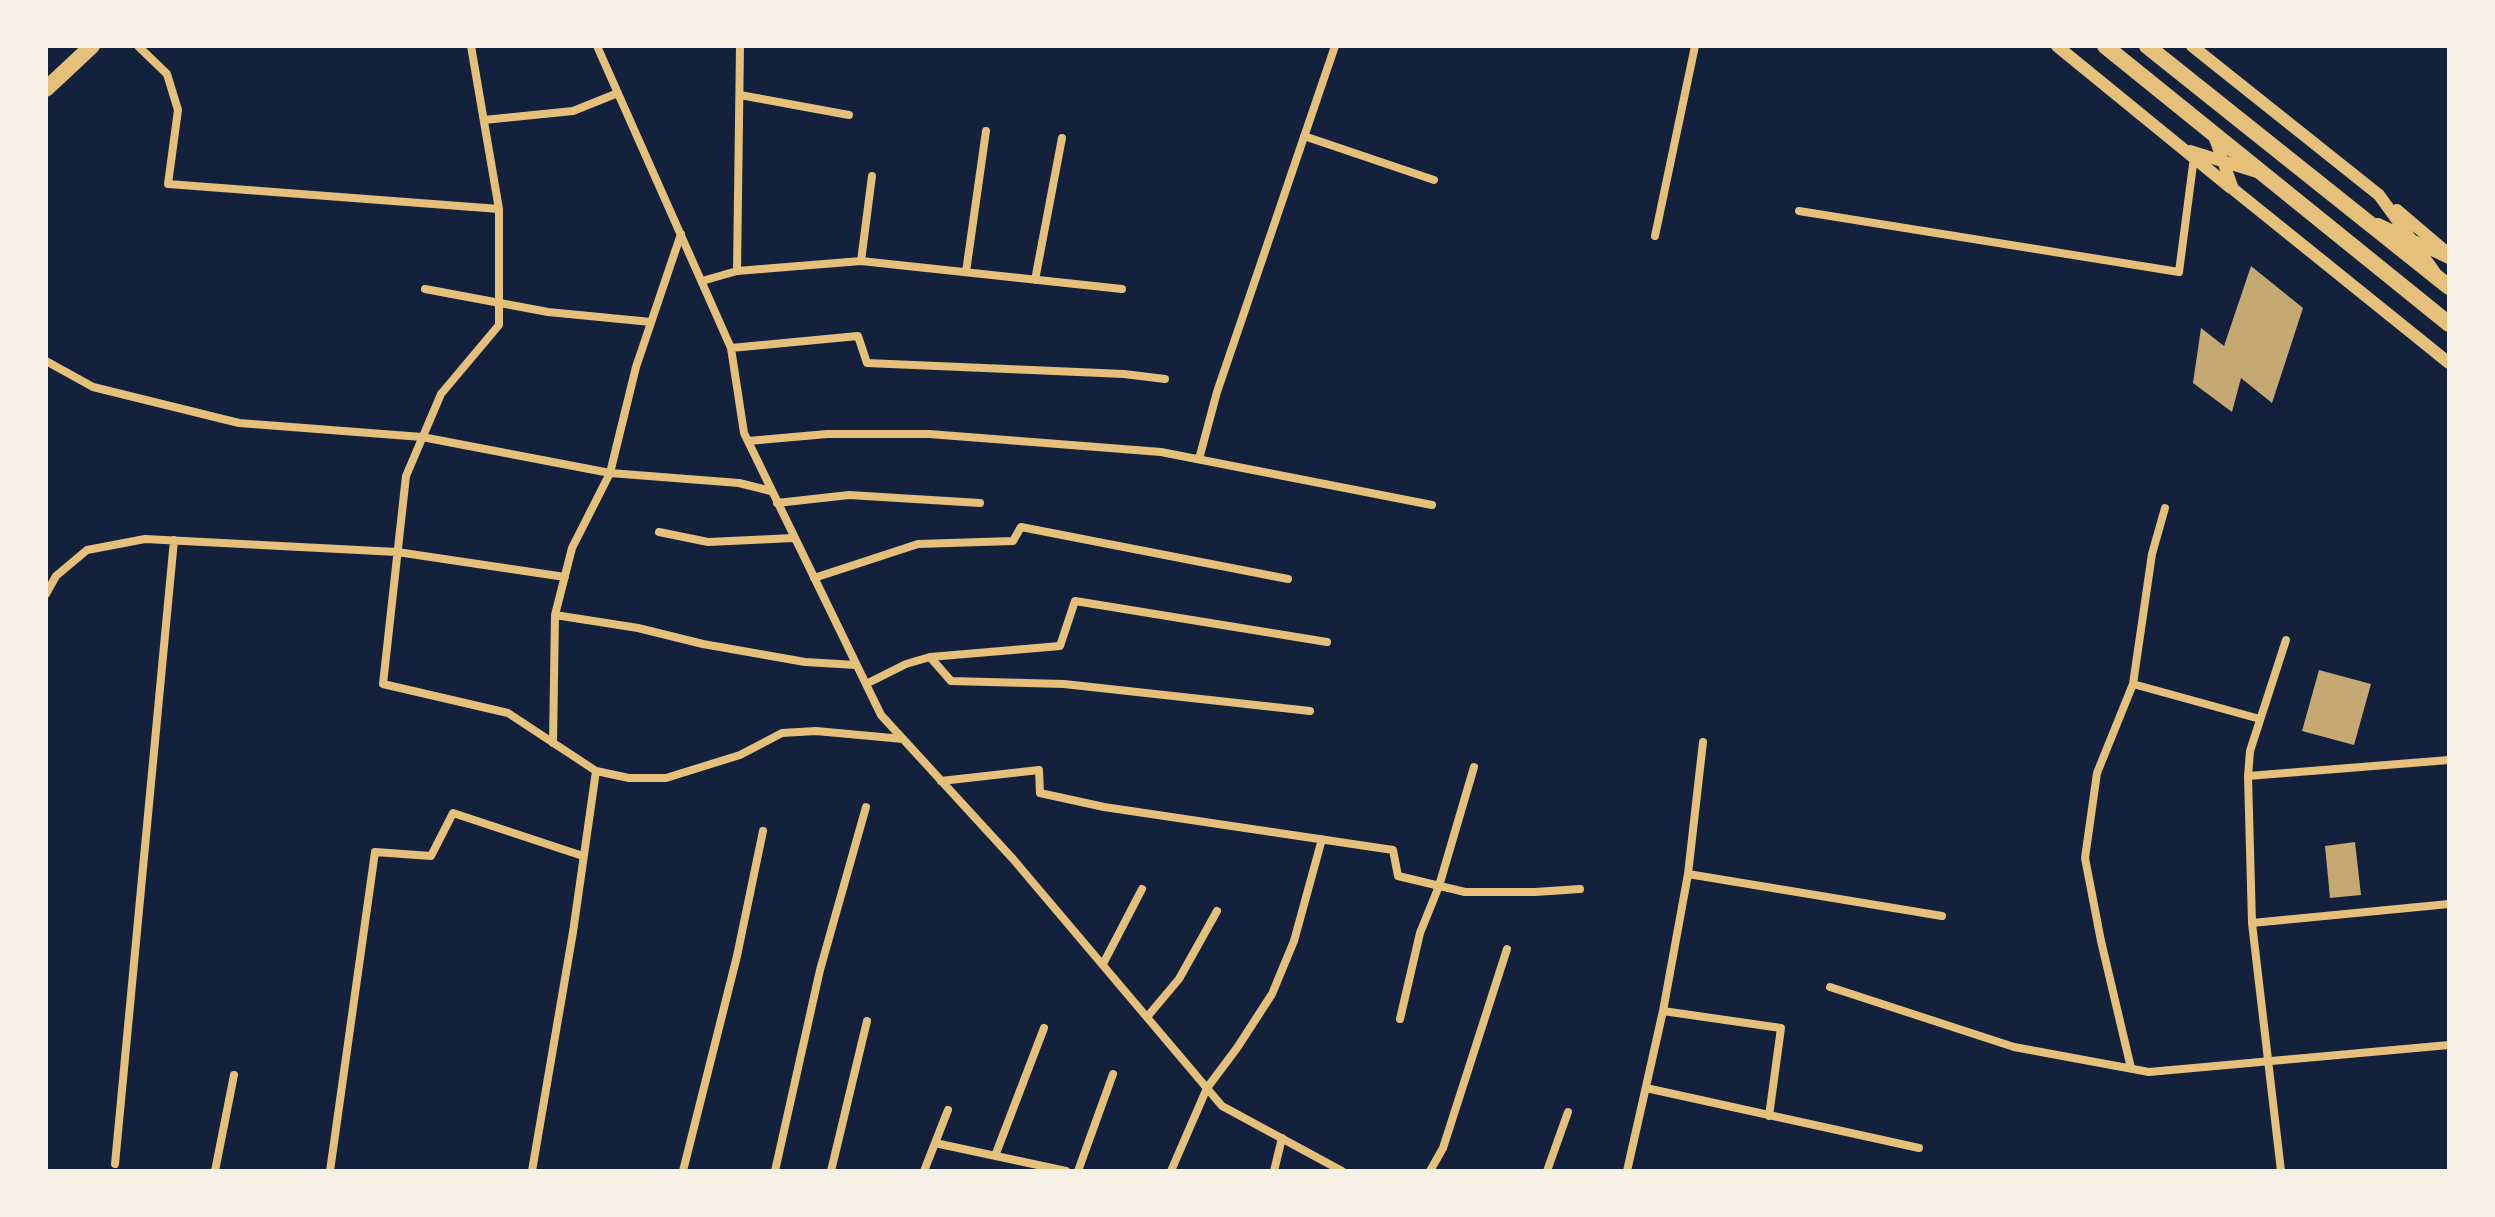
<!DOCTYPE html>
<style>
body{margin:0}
#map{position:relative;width:2495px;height:1217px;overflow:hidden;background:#14213d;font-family:"Times New Roman",serif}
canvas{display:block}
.frame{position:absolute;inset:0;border:48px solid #f6f1e7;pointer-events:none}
</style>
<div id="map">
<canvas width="2495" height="1217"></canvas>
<div class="frame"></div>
</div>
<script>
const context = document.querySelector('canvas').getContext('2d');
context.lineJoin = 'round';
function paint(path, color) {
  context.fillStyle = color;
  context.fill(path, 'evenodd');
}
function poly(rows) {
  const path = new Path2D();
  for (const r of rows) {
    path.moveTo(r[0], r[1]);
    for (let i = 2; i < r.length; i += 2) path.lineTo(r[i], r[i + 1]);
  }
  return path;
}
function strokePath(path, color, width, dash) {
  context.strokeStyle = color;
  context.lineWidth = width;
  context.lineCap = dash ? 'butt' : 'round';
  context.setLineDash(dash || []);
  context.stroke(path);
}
const building = poly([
 [2251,266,2303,308,2272,403,2241,378,2232,412,2193,383,2201,328,2224,346],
 [2319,670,2371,684,2354,745,2302,731],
 [2355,842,2361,895,2330,898,2325,846]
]);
const minor = poly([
 [138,46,167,74,178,110,168,184,499,209],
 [471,46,499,209,499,325,441,394,406,476,383,684,508,713,596,771,573,932,532,1171],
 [597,46,731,348,744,433,881,715,1013,859,1222,1106,1342,1171],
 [740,95,849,115],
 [484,120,573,111,618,93],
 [1304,136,1434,180],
 [1799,211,2179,272,2194,157],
 [1655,236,1695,46],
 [861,261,872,176],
 [737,271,740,46],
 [966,272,986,131],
 [1035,280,1062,138],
 [702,281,737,271,861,261,1122,289],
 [425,289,548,312,651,322],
 [731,348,858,336,867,363,1124,374,1165,379],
 [46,361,93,387,239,423,422,437,610,473,739,483,771,491],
 [748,441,827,434,929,434,1161,452,1432,505],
 [1199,459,1217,392,1335,46],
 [777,503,849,495,980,503],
 [659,532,708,542,794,538],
 [814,578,918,544,1013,541,1021,527,1288,579],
 [46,594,56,576,87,550,145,539,397,552,565,577],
 [555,615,638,628,703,644,805,662,856,665],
 [930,657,951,681,1064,684,1310,711],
 [866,684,906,664,930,657,1060,646,1075,601,1327,642],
 [2133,684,2260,719],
 [553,743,555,615,572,548,610,473,636,367,681,234],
 [596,771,629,778,666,778,740,755,782,733,816,731,903,739],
 [2248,776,2449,760],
 [941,781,1039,770,1040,793,1104,807,1393,850,1398,876,1465,892,1535,892,1580,889],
 [1688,874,1942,916],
 [2252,923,2449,904],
 [1103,964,1142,889],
 [1830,987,2014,1047,2149,1072,2449,1045],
 [1663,1011,1781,1028,1769,1116],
 [1147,1017,1179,979,1217,911],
 [1400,1019,1420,933,1439,886,1474,767],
 [2131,1068,2101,941,2085,858,2097,773,2133,684,2152,554,2165,508],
 [1646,1088,1919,1148],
 [935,1143,1066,1171],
 [995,1156,1044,1028],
 [115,1164,174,540],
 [215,1171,234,1075],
 [330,1171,375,852,431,856,453,813,583,856],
 [683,1171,737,956,763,831],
 [775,1171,820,970,866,807],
 [831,1171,867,1021],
 [924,1171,948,1110],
 [1078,1171,1113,1074],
 [1171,1171,1207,1088,1237,1048,1272,994,1294,941,1322,839],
 [1274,1171,1282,1138],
 [1430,1171,1443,1148,1507,949],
 [1547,1171,1568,1112],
 [1627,1171,1663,1011,1688,874,1703,742],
 [2281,1171,2252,923,2248,776,2250,751,2286,640]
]);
const tertiary = poly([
 [2057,46,2231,188],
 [2192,46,2379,195,2434,271],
 [2213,133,2233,189,2449,363],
 [2190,151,2257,172],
 [2397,210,2444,250],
 [2378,224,2449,258]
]);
const primary = poly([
 [46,89,92,46]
]);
const trunk = poly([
 [2105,46,2449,324],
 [2147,46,2449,287]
]);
paint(building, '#c6a872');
strokePath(minor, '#e5c07b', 8);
strokePath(tertiary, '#e5c07b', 12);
strokePath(primary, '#e5c07b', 16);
strokePath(trunk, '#e5c07b', 16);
</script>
